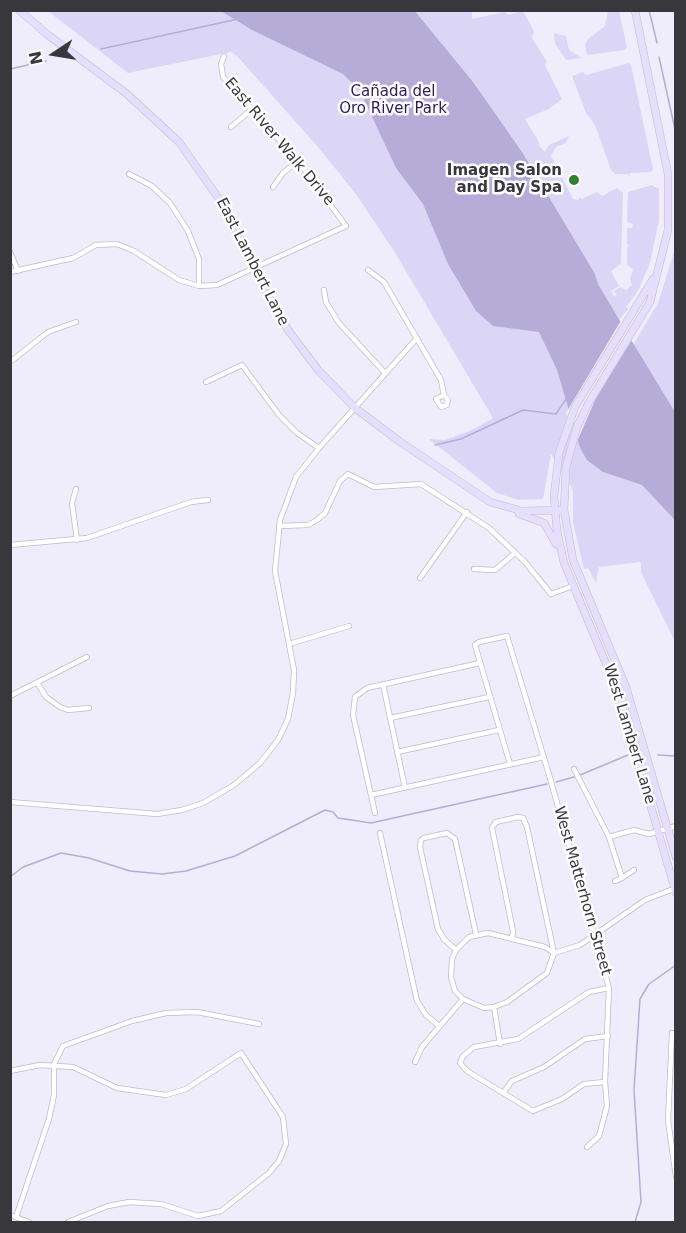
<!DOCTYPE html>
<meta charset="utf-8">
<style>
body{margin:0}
#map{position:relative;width:686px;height:1233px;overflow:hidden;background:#efedfb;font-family:"DejaVu Sans",sans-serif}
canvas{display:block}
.frame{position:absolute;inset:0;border:12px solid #38373c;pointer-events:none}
.north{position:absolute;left:24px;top:24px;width:60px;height:60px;-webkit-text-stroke:4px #fdfcff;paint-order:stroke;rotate:258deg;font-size:16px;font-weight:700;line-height:24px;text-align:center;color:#38373c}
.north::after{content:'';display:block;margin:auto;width:21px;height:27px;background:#38373c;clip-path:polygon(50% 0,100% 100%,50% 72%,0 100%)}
</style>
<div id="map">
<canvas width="686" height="1233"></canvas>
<div class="frame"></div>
<div class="north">N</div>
</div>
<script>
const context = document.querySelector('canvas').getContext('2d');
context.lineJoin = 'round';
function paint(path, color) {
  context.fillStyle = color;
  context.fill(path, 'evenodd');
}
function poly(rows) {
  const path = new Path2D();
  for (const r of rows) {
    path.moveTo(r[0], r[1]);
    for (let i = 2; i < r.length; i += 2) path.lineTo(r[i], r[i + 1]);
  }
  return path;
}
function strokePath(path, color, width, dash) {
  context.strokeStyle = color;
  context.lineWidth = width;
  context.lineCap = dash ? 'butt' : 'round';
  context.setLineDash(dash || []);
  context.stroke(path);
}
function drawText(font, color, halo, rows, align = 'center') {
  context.font = font + ' "DejaVu Sans",sans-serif';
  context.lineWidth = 5;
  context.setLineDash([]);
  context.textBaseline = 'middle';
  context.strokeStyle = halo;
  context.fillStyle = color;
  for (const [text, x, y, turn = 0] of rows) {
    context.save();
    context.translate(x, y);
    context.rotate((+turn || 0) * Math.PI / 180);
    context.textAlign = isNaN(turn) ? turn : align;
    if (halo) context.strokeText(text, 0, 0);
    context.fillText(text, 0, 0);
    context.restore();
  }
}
const green = poly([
 [472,10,472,19,505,12,508,15,523,11,534,31,532,38,547,62,545,65,562,99,549,109,525,119,540,144,538,145,545,152,549,145,569,136,566,143,556,147,551,156,573,199,578,200,580,197,581,199,597,192,602,196,617,188,623,193,621,264,611,271,619,286,611,291,614,297,617,295,614,291,620,287,626,290,632,285,630,279,633,269,627,265,627,246,630,245,627,245,627,228,632,228,633,224,627,222,628,192,652,185,659,189,659,221,650,263,638,291,626,307,628,309,615,325,615,376,658,303,675,249,675,642,641,572,641,562,599,567,596,583,588,568,584,569,573,523,573,490,551,454,543,499,519,500,497,493,429,439,445,440,472,430,493,418,394,251,355,193,318,147,237,56,231,52,128,73,48,11],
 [608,11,619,11,627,47,625,50,587,55,585,44,588,39,605,26],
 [554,33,566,36,569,50,582,58,566,60,555,43],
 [628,63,631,65,653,169,651,172,629,173,630,177,627,174,615,174,611,170,595,125,586,113,572,76,583,72,586,75,594,73]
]);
const water = poly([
 [414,10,473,82,522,152,595,274,598,284,633,343,675,412,675,520,642,485,603,472,587,460,580,448,557,370,539,332,493,326,476,311,448,264,423,204,396,168,360,91,343,74,252,30,221,11]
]);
const pier = poly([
 [622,319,633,338,595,400,576,444,566,413]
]);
const stream = poly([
 [649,10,657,43],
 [101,49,238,19],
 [659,57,676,134],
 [10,69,46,61],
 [435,445,461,439,523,410,556,414,566,399],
 [658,755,676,756],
 [580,775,628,755],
 [556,782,574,777],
 [10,877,23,867,61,853,89,858,130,871,162,874,186,871,235,856,325,810,333,812,338,818,371,823,547,784],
 [635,1222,641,1202,634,1090,640,999,649,984,676,965]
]);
const street = poly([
 [231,127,252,109],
 [129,174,152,186,170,203,188,231,199,259,199,286],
 [273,187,283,173,298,161],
 [10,252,18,271],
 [368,270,384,282,441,380,444,395,448,400,447,405,441,407,436,399,444,395],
 [10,272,73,258,96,245,117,244,134,251,179,280,199,286,217,285,346,226,298,161,223,77,221,64,224,56],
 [324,290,326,302,339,323,385,373],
 [10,362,48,332,76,322],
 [206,382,242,365,279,415,297,433,319,448],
 [76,489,72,503,77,540],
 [279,526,308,525,317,520,325,513,340,481,348,474,374,487,421,484,489,528,525,562,551,594,573,586],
 [10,545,87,538,191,502,208,500],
 [474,569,495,570,515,553],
 [420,578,467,512],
 [289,644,349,626],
 [38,684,46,697,60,707,68,710,89,708],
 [383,684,405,788],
 [10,696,87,657],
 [390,718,489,697],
 [397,752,499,730],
 [510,764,475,645,479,642,507,636,550,778,609,988,605,1082,607,1106,599,1136,587,1147],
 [574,769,609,837],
 [371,795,544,757],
 [10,802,157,814,182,810,203,803,234,785,260,763,278,740,288,719,293,693,294,670,275,571,280,520,286,504,296,477,319,448,417,338],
 [375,813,353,715,355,697,367,688,480,663],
 [380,833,417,1001,426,1015,439,1026],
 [622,878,634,870],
 [615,881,622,878,609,837,634,830,649,834,676,826],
 [512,938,513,931,492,828,496,822,518,817,523,818,527,827,554,953],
 [456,950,469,937,488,933,545,947,554,953],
 [463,999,455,991,451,977,452,959,456,950,444,939,438,929,420,847,421,840,424,838,447,833,455,839,476,934],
 [494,1007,500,1044],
 [672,1033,668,1120,676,1177],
 [415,1062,422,1047,463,999,484,1008,494,1007,507,1002,547,973,554,953,580,945,645,900,676,888],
 [10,1071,40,1065,73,1067,117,1088,166,1095,186,1089,241,1053,283,1117,286,1144,279,1161,269,1173,221,1211,198,1216,161,1204,129,1202,108,1206,68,1222],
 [605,1082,584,1084,562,1099,533,1111,467,1071,460,1063,463,1056,474,1047,518,1039,589,992,609,988],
 [503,1093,512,1081,544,1067,585,1039,608,1036],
 [10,1215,29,1222],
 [16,1217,49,1119,54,1095,54,1064,63,1046,132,1021,166,1013,197,1012,259,1024]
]);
const secondary = poly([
 [19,10,48,35,127,94,179,142,226,209,262,285,288,330,319,371,355,408,399,441,490,502,522,511,564,510],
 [635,10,668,174,668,230,650,302,588,404,577,427,566,467,564,510,573,560,626,687,676,857],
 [653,279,575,407,559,453,554,496,557,531,564,563,617,690,676,893],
 [519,514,544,523,556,544]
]);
const markers = [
 [574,180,6,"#2e812e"]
];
const parkNames = [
 ["Cañada del",393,92],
 ["Oro River Park",393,109]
];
const streetNames = [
 ["East River Walk Drive",279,142,50],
 ["East Lambert Lane",252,262,63],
 ["West Lambert Lane",629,734,73],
 ["West Matterhorn Street",582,891,74]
];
const poiNames = [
 ["Imagen Salon",562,171],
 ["and Day Spa",562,188]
];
paint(green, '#dcd6f6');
paint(water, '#b5add8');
paint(pier, '#efedfb');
strokePath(stream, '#b5add8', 1.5);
strokePath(street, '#bebcc9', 6);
strokePath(secondary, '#bebcc9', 8);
strokePath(street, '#fff', 4.5);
strokePath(secondary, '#e5defc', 7);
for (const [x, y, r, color] of markers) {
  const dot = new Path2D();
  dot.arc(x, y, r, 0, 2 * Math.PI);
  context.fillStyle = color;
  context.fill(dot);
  strokePath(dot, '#fdfcff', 2);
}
drawText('15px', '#2d1e52', '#fdfcff', parkNames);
drawText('15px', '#38373c', '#fdfcff', streetNames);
drawText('bold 15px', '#38373c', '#fdfcff', poiNames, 'right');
</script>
